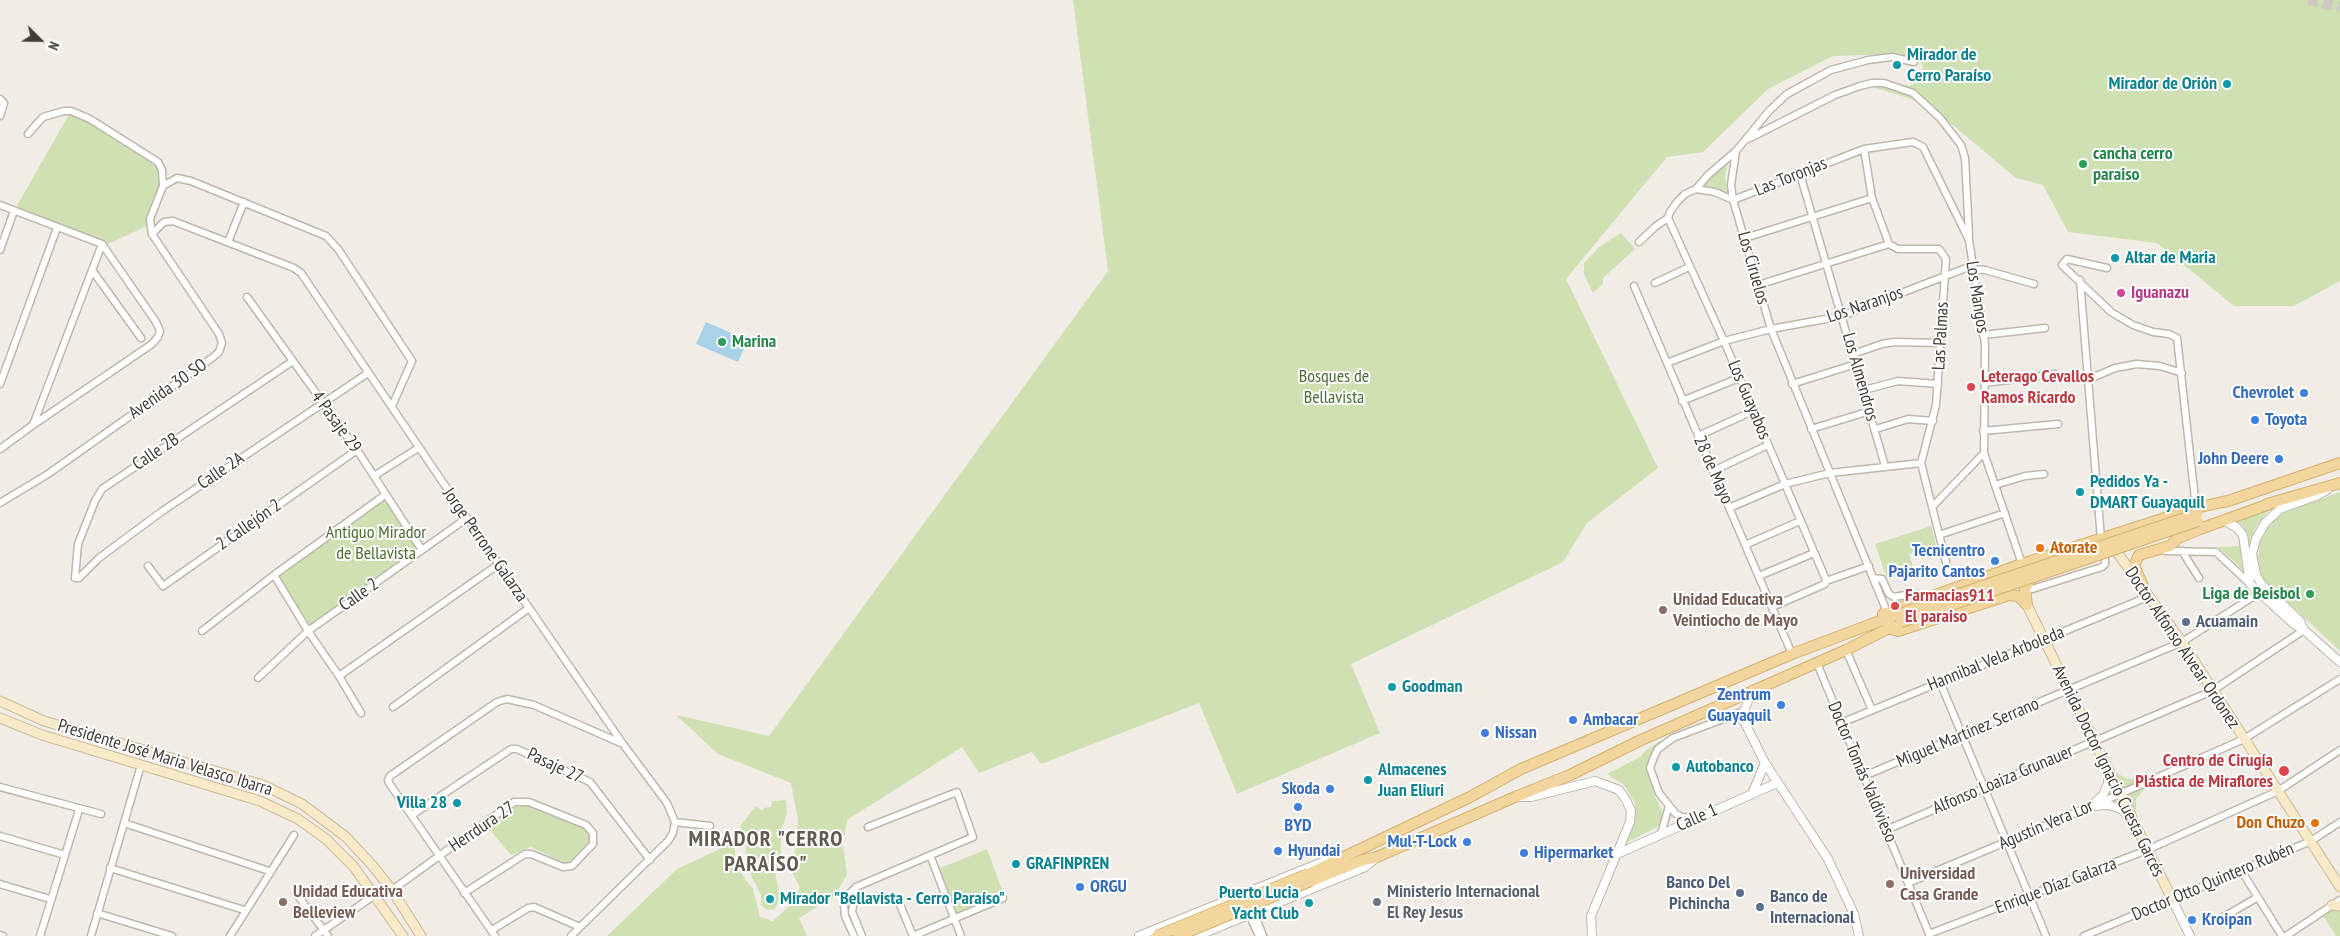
<!DOCTYPE html>
<meta charset="utf-8">
<style>
body{margin:0}
#map{position:relative;width:2340px;height:936px;overflow:hidden;background:#f1ede6;font-family:"PT Sans Narrow",sans-serif}
canvas{display:block}
.north{position:absolute;left:15px;top:15px;width:50px;height:50px;-webkit-text-stroke:4px #fff;paint-order:stroke;rotate:113deg;font-size:14px;font-weight:700;line-height:20px;text-align:center;color:#433d36}
.north::after{content:'';display:block;margin:auto;width:18px;height:22px;background:#433d36;clip-path:polygon(50% 0,100% 100%,50% 72%,0 100%)}
</style>
<div id="map">
<canvas width="2340" height="936"></canvas>
<div class="north">N</div>
</div>
<script>
const context = document.querySelector('canvas').getContext('2d');
context.lineJoin = 'round';
function paint(path, color) {
  context.fillStyle = color;
  context.fill(path, 'evenodd');
}
function poly(rows) {
  const path = new Path2D();
  for (const r of rows) {
    path.moveTo(r[0], r[1]);
    for (let i = 2; i < r.length; i += 2) path.lineTo(r[i], r[i + 1]);
  }
  return path;
}
function strokePath(path, color, width, dash) {
  context.strokeStyle = color;
  context.lineWidth = width;
  context.lineCap = dash ? 'butt' : 'round';
  context.setLineDash(dash || []);
  context.stroke(path);
}
function drawText(font, color, halo, rows, align = 'center') {
  context.font = font + ' "PT Sans Narrow",sans-serif';
  context.lineWidth = 4;
  context.setLineDash([]);
  context.textBaseline = 'middle';
  context.strokeStyle = halo;
  context.fillStyle = color;
  for (const [text, x, y, turn = 0] of rows) {
    context.save();
    context.translate(x, y);
    context.rotate((+turn || 0) * Math.PI / 180);
    context.textAlign = isNaN(turn) ? turn : align;
    if (halo) context.strokeText(text, 0, 0);
    context.fillText(text, 0, 0);
    context.restore();
  }
}
const green = poly([
 [1073,0,2340,0,2340,281,2294,306,2234,306,2157,243,2068,232,2043,185,2016,178,1929,105,1871,86,1790,112,1869,80,1909,86,1924,78,1922,63,1900,54,1833,56,1768,89,1703,152,1667,157,1566,279,1658,468,1587,523,1563,562,1351,664,1380,733,1237,794,1199,703,1041,764,1032,752,979,773,962,747,847,820,843,844,847,875,833,898,799,918,807,936,607,936,677,869,735,842,735,859,745,879,753,889,760,917,773,921,788,907,800,888,793,874,798,820,791,783,718,754,676,715,769,736,1108,271],
 [71,111,154,158,163,186,149,225,104,246,14,211],
 [1728,163,1725,176,1728,195,1702,186,1716,171],
 [1621,233,1635,249,1603,278,1603,284,1593,293,1584,274,1584,263,1599,247],
 [2340,492,2340,651,2262,578,2257,564,2260,542,2264,532,2272,522,2284,513],
 [389,495,423,549,311,626,274,575],
 [2276,507,2266,513,2254,530,2248,557,2247,534,2242,525,2235,519],
 [1931,526,1936,545,1909,554,1914,570,1887,579,1875,544],
 [2241,546,2241,562,2245,572,2218,547],
 [1660,741,1649,763,1654,794,1663,813,1659,826,1626,843,1635,818,1635,803,1624,785,1607,774,1640,757,1645,751],
 [2114,772,2128,779,2141,779,2145,789,2136,799,2136,817,2128,821,2121,813,2112,809,2097,795,2103,787,2103,777],
 [786,800,787,813,781,831,781,864,775,872,780,898,775,909,767,910,761,905,761,895,745,863,746,847,740,826,756,806,762,811,764,808,771,807,772,801],
 [528,805,584,826,591,834,591,843,572,863,566,864,531,847,511,855,487,826,515,807],
 [987,849,1003,893,956,913,938,869],
 [2340,909,2340,936,2336,936,2323,916,2334,910]
]);
const water = poly([
 [706,322,748,340,738,362,696,344]
]);
const primaryTunnel = poly([
 [2308,0,2340,7]
]);
const minor = poly([
 [0,99,4,103,0,116],
 [1748,139,1835,95,1860,86,1872,83,1884,83,1913,93,1940,118,1961,145,1965,158,1969,236],
 [1864,149,1872,198,1889,244,1898,249,1939,249,1946,259,1936,405,1921,463,1948,570],
 [1800,174,1885,466],
 [163,186,177,178,191,181,326,236,338,249,412,361,392,406],
 [1696,189,1708,175,1736,151],
 [0,205,102,244,156,322,160,331,158,337,152,344,33,425,0,449],
 [1668,218,1670,212,1677,202,1685,194,1696,189,1715,192,1733,200,1864,149,1913,142,1923,147,1969,240,1985,344,1984,453,1932,507],
 [1668,218,1724,341,1826,580,1825,584,1772,607],
 [152,234,164,222,173,221,294,268,301,273,467,518,623,744,667,803,675,822,673,833,668,841,571,936],
 [1745,238,1872,198],
 [228,242,244,202],
 [1639,242,1656,226,1668,218],
 [0,250,14,211],
 [2107,268,2067,259,2062,265,2111,312,2133,325,2153,332,2169,334,2177,338,2196,508],
 [92,270,141,338],
 [2080,280,2101,539],
 [1655,283,1689,267],
 [1758,285,1889,244],
 [1634,286,1792,654],
 [247,297,357,450,422,550],
 [1983,335,2045,328],
 [1853,354,1882,344,1894,342,1941,343],
 [293,361,102,489,95,501,78,544,75,578,79,578,99,558,161,512,368,373],
 [1667,363,1724,341,1771,329,1842,316,1966,268,1985,270,2034,284],
 [2087,380,2115,368,2137,364,2160,366,2182,373],
 [1985,383,2055,374],
 [0,384,57,228],
 [1792,384,1856,364],
 [1864,390,1898,381,1938,384],
 [1682,401,1739,378],
 [33,425,102,244],
 [1811,429,1870,411],
 [1876,429,1908,419,1933,421],
 [1983,431,2058,424],
 [1698,436,1753,411],
 [1984,453,2022,564],
 [1713,471,1768,445],
 [374,476,415,450],
 [1995,485,2025,476,2044,474],
 [0,503,48,474,212,358,219,352,222,343,219,334,152,234,150,219,163,186,162,170,158,162,90,119,71,111,64,111,43,117,28,134],
 [1729,508,1785,484,1830,473,1921,463],
 [1939,535,2005,513],
 [1745,545,1800,521],
 [2165,551,2216,552,2250,584],
 [2182,551,2199,578],
 [148,566,163,586,357,450],
 [274,575,308,631,339,676,361,713],
 [1759,576,1814,553],
 [1874,578,1882,579,1889,594,1894,597,1911,594,1929,595],
 [1826,581,1869,566],
 [2029,590,2102,567,2105,564,2105,551],
 [1887,612,1771,329,1733,200,1731,185,1736,151,1769,111,1787,94,1831,70,1868,60,1892,57,1914,62],
 [202,631,274,575,385,495],
 [1846,650,1872,710],
 [1817,663,1930,936],
 [339,676,499,564],
 [258,678,308,631,467,518],
 [1940,682,2046,936],
 [393,707,529,608],
 [1841,723,2150,596],
 [1864,776,2182,642,2259,593],
 [0,787,101,814],
 [412,815,511,749,517,749,590,782,650,860],
 [1696,818,1682,817,1676,814,1659,793,1650,768,1654,757,1658,749,1673,738,1744,711],
 [675,822,710,826],
 [124,823,269,871],
 [1886,830,2212,691,2304,630],
 [1661,834,1669,806],
 [0,836,65,855],
 [930,855,961,936],
 [110,868,244,910],
 [2241,870,2282,936],
 [1908,883,2120,794,2244,739,2340,679],
 [0,884,50,899],
 [856,888,852,912,862,936],
 [392,890,514,802,529,802,586,825,593,833,593,844,572,866,563,867,531,854,525,854,464,893],
 [296,893,328,936],
 [898,900,913,936],
 [1254,912,1263,936],
 [97,913,172,936],
 [1249,914,1259,936],
 [2215,922,2258,897],
 [492,930,528,908,534,907,580,927],
 [1929,934,2147,850,2278,791,2340,750],
 [0,935,3,936],
 [40,936,79,810],
 [91,936,141,765],
 [230,936,294,835],
 [315,936,375,895],
 [495,936,389,783,388,780,390,776,497,702,507,699,534,705,623,744],
 [854,936,845,916,844,905,849,894,856,887,973,837,957,792,868,827],
 [913,936,1003,898],
 [2084,936,2311,841,2340,822],
 [2286,936,2340,900]
]);
const tertiary = poly([
 [2224,520,2237,528,2243,535,2250,584,2295,625,2304,630,2340,662],
 [2304,630,2300,621,2262,585,2256,575,2252,554,2256,539,2265,523,2280,509,2316,496,2327,490],
 [1752,691,1744,711,1744,721,1765,763,1828,859,1854,914,1859,936],
 [1752,794,1765,763],
 [1519,797,1531,797,1595,781,1619,790,1626,800,1631,811,1630,822,1591,916,1592,936],
 [2091,806,2109,805,2121,809,2132,819],
 [2091,806,2103,795,2108,784,2109,773],
 [1617,854,1777,783],
 [2172,899,2190,936],
 [1139,936,1330,859],
 [1197,936,1365,867,1376,858]
]);
const secondary = poly([
 [2110,546,2119,555,2182,642,2340,887],
 [2027,605,2172,899],
 [0,701,44,721,263,785,302,804,346,837,372,865,392,890,421,936],
 [0,718,42,735,260,801,298,819,326,839,354,867,403,936],
 [2332,905,2340,906]
]);
const primary = poly([
 [2225,502,2340,463],
 [2267,504,2340,483],
 [2144,588,2134,566,2139,555,2170,546,2178,538,2200,529,2272,503],
 [2027,605,2025,589,2034,573],
 [1883,614,2022,564,2196,508,2231,500],
 [1888,628,1898,631,2009,595,2018,596,2027,605],
 [1308,874,1470,797,1521,769,1792,654,1893,616],
 [1311,881,1363,860,1377,857,1515,797,1570,775,1641,740,1846,650,1901,622]
]);
const primaryBridge = poly([
 [1893,616,2197,514],
 [1901,622,2198,521],
 [1157,936,1308,874],
 [1178,936,1311,881]
]);
const markers = [
 [1897,65,5,"#0f9aa8"],
 [2227,84,5,"#0f9aa8"],
 [2083,164,5,"#2e9e5b"],
 [2115,258,5,"#0f9aa8"],
 [2121,293,5,"#d1479c"],
 [722,342,5,"#2e9e5b"],
 [1971,387,5,"#e0444e"],
 [2304,393,5,"#3f7fe0"],
 [2255,420,5,"#3f7fe0"],
 [2279,459,5,"#3f7fe0"],
 [2080,492,5,"#0f9aa8"],
 [2040,548,5,"#e8710a"],
 [1995,561,5,"#3f7fe0"],
 [2310,594,5,"#2e9e5b"],
 [1895,606,5,"#e0444e"],
 [1663,610,5,"#8d6e63"],
 [2186,622,5,"#5c6f8a"],
 [1392,687,5,"#0f9aa8"],
 [1781,705,5,"#3f7fe0"],
 [1573,720,5,"#3f7fe0"],
 [1485,733,5,"#3f7fe0"],
 [1676,767,5,"#0f9aa8"],
 [2284,771,6,"#e0444e"],
 [1368,780,5,"#0f9aa8"],
 [1330,789,5,"#3f7fe0"],
 [457,803,5,"#0f9aa8"],
 [1298,807,5,"#3f7fe0"],
 [2315,823,5,"#e8710a"],
 [1467,842,5,"#3f7fe0"],
 [1278,851,5,"#3f7fe0"],
 [1524,853,5,"#3f7fe0"],
 [1016,864,5,"#0f9aa8"],
 [1890,884,5,"#8d6e63"],
 [1080,887,5,"#3f7fe0"],
 [1740,893,5,"#5c6f8a"],
 [770,899,5,"#0f9aa8"],
 [283,902,5,"#8d6e63"],
 [1377,902,5,"#6b7280"],
 [1309,903,5,"#0f9aa8"],
 [1760,907,5,"#5c6f8a"],
 [2192,920,5,"#3f7fe0"]
];
const cultureNames = [
 ["Mirador de",1907,55],
 ["Cerro Paraíso",1907,76],
 ["Mirador de Orión",2217,84,"right"],
 ["Altar de Maria",2125,258],
 ["Pedidos Ya -",2090,482],
 ["DMART Guayaquil",2090,503],
 ["Goodman",1402,687],
 ["Autobanco",1686,767],
 ["Almacenes",1378,770],
 ["Juan Eliuri",1378,791],
 ["Villa 28",447,803,"right"],
 ["GRAFINPREN",1026,864],
 ["Puerto Lucia",1299,893,"right"],
 ["Yacht Club",1299,914,"right"],
 ["Mirador \"Bellavista - Cerro Paraíso\"",780,899]
];
const leisureNames = [
 ["cancha cerro",2093,154],
 ["paraiso",2093,175],
 ["Marina",732,342],
 ["Liga de Beisbol",2300,594,"right"]
];
const streetNames = [
 ["Las Toronjas",1791,177,-22],
 ["Los Ciruelos",1753,268,74],
 ["Los Mangos",1977,297,81],
 ["Los Naranjos",1865,305,-19],
 ["Las Palmas",1941,336,-87],
 ["Los Almendros",1860,377,74],
 ["Avenida 30 SO",168,389,-35],
 ["Los Guayabos",1749,400,67],
 ["4 Pasaje 29",336,422,54],
 ["Calle 2B",156,452,-34],
 ["28 de Mayo",1713,470,66],
 ["Calle 2A",221,471,-34],
 ["2 Callejón 2",249,525,-35],
 ["Jorge Perrone Galarza",485,545,55],
 ["Calle 2",359,595,-35],
 ["Doctor Alfonso Alvear Ordonez",2182,648,56],
 ["Hannibal Vela Arboleda",1996,659,-22],
 ["Miguel Martínez Serrano",1968,733,-23],
 ["Presidente José Maria Velasco Ibarra",165,758,17],
 ["Pasaje 27",555,766,25],
 ["Avenida Doctor Ignacio Cuesta Garcés",2108,771,64],
 ["Doctor Tomás Valdivieso",1862,772,67],
 ["Alfonso Loaiza Grunauer",2003,780,-23],
 ["Calle 1",1697,818,-24],
 ["Agustín Vera Lor",2046,825,-23],
 ["Herrdura 27",482,827,-34],
 ["Doctor Otto Quintero Rubén",2213,882,-23],
 ["Enrique Díaz Galarza",2056,886,-21]
];
const hotelNames = [
 ["Iguanazu",2131,293]
];
const parkNames = [
 ["Bosques de",1334,377],
 ["Bellavista",1334,398],
 ["Antiguo Mirador",376,533],
 ["de Bellavista",376,554]
];
const healthNames = [
 ["Leterago Cevallos",1981,377],
 ["Ramos Ricardo",1981,398],
 ["Farmacias911",1905,596],
 ["El paraiso",1905,617],
 ["Centro de Cirugía",2273,761,"right"],
 ["Plástica de Miraflores",2273,782,"right"]
];
const shopNames = [
 ["Chevrolet",2294,393,"right"],
 ["Toyota",2265,420],
 ["John Deere",2269,459,"right"],
 ["Tecnicentro",1985,551,"right"],
 ["Pajarito Cantos",1985,572,"right"],
 ["Zentrum",1771,695,"right"],
 ["Guayaquil",1771,716,"right"],
 ["Ambacar",1583,720],
 ["Nissan",1495,733],
 ["Skoda",1320,789,"right"],
 ["BYD",1298,826,"center"],
 ["Mul-T-Lock",1457,842,"right"],
 ["Hyundai",1288,851],
 ["Hipermarket",1534,853],
 ["ORGU",1090,887],
 ["Kroipan",2202,920]
];
const foodNames = [
 ["Atorate",2050,548],
 ["Don Chuzo",2305,823,"right"]
];
const educationNames = [
 ["Unidad Educativa",1673,600],
 ["Veintiocho de Mayo",1673,621],
 ["Universidad",1900,874],
 ["Casa Grande",1900,895],
 ["Unidad Educativa",293,892],
 ["Belleview",293,913]
];
const serviceNames = [
 ["Acuamain",2196,622],
 ["Banco Del",1730,883,"right"],
 ["Pichincha",1730,904,"right"],
 ["Banco de",1770,897],
 ["Internacional",1770,918]
];
const worshipNames = [
 ["Ministerio Internacional",1387,892],
 ["El Rey Jesus",1387,913]
];
const districtNames = [
 ["MIRADOR \"CERRO",766,840],
 ["PARAÍSO\"",766,865]
];
paint(green, '#cfe1b3');
paint(water, '#a9d1e7');
strokePath(primaryTunnel, '#cecac3', 10, [10, 5]);
strokePath(minor, '#beb7ad', 9);
strokePath(tertiary, '#beb7ad', 10);
strokePath(secondary, '#ccbc9a', 11);
strokePath(primary, '#d5b270', 12);
strokePath(minor, '#fff', 6);
strokePath(tertiary, '#fff', 8);
strokePath(secondary, '#f8eac9', 9);
strokePath(primary, '#f2d69e', 10);
strokePath(primaryBridge, '#d5b270', 12, []);
strokePath(primaryBridge, '#f2d69e', 10);
for (const [x, y, r, color] of markers) {
  const dot = new Path2D();
  dot.arc(x, y, r, 0, 2 * Math.PI);
  context.fillStyle = color;
  context.fill(dot);
  strokePath(dot, '#fff', 2);
}
drawText('bold 18px', '#0d838f', '#fff', cultureNames, 'left');
drawText('bold 18px', '#27864d', '#fff', leisureNames, 'left');
drawText('18px', '#433d36', '#fff', streetNames);
drawText('bold 18px', '#b23c85', '#fff', hotelNames, 'left');
drawText('18px', '#4b6e30', '#fff', parkNames);
drawText('bold 18px', '#be3a42', '#fff', healthNames, 'left');
drawText('bold 18px', '#366cbe', '#fff', shopNames, 'left');
drawText('bold 18px', '#c56008', '#fff', foodNames, 'left');
drawText('bold 18px', '#785e54', '#fff', educationNames, 'left');
drawText('bold 18px', '#4e5e75', '#fff', serviceNames, 'left');
drawText('bold 18px', '#5b616d', '#fff', worshipNames, 'left');
context.letterSpacing = '1px';
drawText('bold 22px', '#645b4f', '#fff', districtNames);
context.letterSpacing = '0px';
</script>
